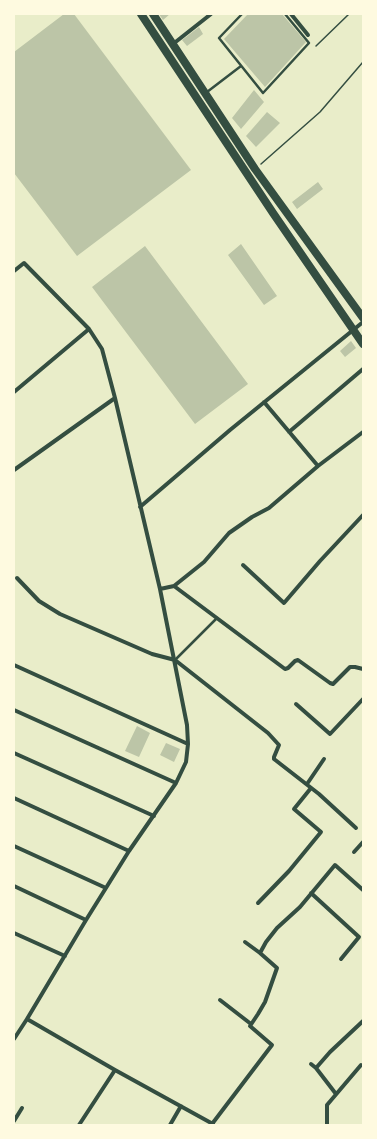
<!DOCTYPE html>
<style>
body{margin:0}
#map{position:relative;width:377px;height:1139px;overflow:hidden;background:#e9edc9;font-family:"PT Sans",sans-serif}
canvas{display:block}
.frame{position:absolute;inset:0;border:15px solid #fefae0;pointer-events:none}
</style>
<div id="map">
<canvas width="377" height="1139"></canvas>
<div class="frame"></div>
</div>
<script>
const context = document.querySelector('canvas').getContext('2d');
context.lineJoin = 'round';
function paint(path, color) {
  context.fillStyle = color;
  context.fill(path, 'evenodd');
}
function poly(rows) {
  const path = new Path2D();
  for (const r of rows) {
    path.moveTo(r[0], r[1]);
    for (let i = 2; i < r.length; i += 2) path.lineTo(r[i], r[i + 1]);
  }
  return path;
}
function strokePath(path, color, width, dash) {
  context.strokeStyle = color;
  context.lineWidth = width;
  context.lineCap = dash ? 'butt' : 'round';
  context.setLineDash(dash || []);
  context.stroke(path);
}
const building = poly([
 [64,14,74,14,191,170,77,256,14,173,14,52],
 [159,14,170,14,163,20],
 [248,14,282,14,306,42,265,87,224,39],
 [199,27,203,34,187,46,182,40],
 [254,90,264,102,241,129,232,118],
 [267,112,280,123,256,147,246,136],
 [318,182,323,189,297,209,292,202],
 [241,244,277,296,264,305,228,255],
 [145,246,248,384,195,424,92,287],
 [351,341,356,348,345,357,340,351],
 [137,726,150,733,139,757,125,751],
 [166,743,180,749,174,762,160,755]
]);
const path = poly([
 [316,46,349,14],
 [261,164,320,112,363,62]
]);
const service = poly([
 [242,14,219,38,263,93,309,43,285,14],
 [207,92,241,66],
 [175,660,217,618]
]);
const minor = poly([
 [291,14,308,35],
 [173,44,211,14],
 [14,271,24,263,89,329,102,349,115,398,160,589,187,725,188,744,186,762,176,783,129,851,86,920,27,1019,14,1039],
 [14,392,89,329],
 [264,402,318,466],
 [289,432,363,369],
 [14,470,115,398],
 [140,507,230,430,363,322],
 [243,565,284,603,320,561,363,515],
 [17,578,39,601,60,614,152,654,175,660,268,733,279,745,274,757,274,759,319,794,356,828],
 [174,586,285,669,288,668,295,661,298,660,330,683,333,684,350,667,355,667,363,669],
 [160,589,174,586,204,562,229,533,252,517,269,508,318,466,363,432],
 [14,665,188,744],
 [296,704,330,734,363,699],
 [14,710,176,783],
 [14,753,154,816],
 [307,784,324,759],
 [14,798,129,851],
 [14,846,106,888],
 [354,852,363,842],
 [14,886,86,920],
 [311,893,359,937,341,959],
 [258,903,289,871,321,832,294,809,311,788],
 [14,933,65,956],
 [245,942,260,953],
 [220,1000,251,1024],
 [27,1019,115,1070,213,1124],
 [311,1064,316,1068,336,1094],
 [316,1068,330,1052,363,1021],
 [14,1121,22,1108],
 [212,1124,272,1045,250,1026,258,1014,265,1002,277,968,260,953,266,942,277,928,300,907,335,865,363,890],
 [79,1125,115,1070],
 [170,1125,181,1106],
 [327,1125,327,1105,361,1065]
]);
const trunk = poly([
 [141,14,273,213,363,344],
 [153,14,255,169,363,318]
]);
paint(building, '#bcc5a7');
strokePath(path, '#344e41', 1.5);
strokePath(service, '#344e41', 2.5);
strokePath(minor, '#344e41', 4);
strokePath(trunk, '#344e41', 8);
</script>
